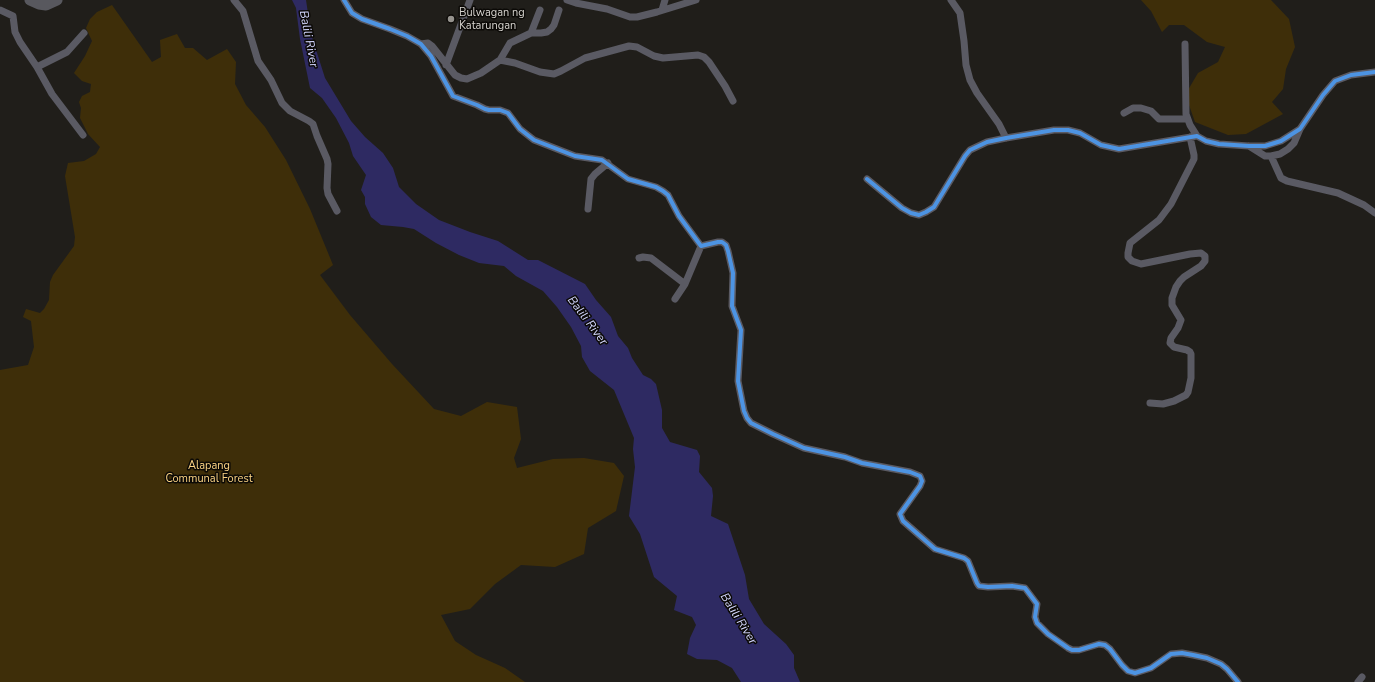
<!DOCTYPE html>
<style>
body{margin:0}
canvas{display:block;background:#201e1a}
</style>
<canvas width="1375" height="682"></canvas>
<script>
const context = document.querySelector('canvas').getContext('2d');
context.lineJoin = 'round';
function paint(path, color) {
  context.fillStyle = color;
  context.fill(path, 'evenodd');
}
function poly(rows) {
  const path = new Path2D();
  for (const r of rows) {
    path.moveTo(r[0], r[1]);
    for (let i = 2; i < r.length; i += 2) path.lineTo(r[i], r[i + 1]);
  }
  return path;
}
function strokePath(path, color, width, dash) {
  context.strokeStyle = color;
  context.lineWidth = width;
  context.lineCap = dash ? 'butt' : 'round';
  context.setLineDash(dash || []);
  context.stroke(path);
}
function drawText(font, color, halo, rows, align = 'center') {
  context.font = font + ' "Nunito Sans",sans-serif';
  context.lineWidth = 3;
  context.setLineDash([]);
  context.textBaseline = 'middle';
  context.strokeStyle = halo;
  context.fillStyle = color;
  for (const [text, x, y, turn = 0] of rows) {
    context.save();
    context.translate(x, y);
    context.rotate((+turn || 0) * Math.PI / 180);
    context.textAlign = isNaN(turn) ? turn : align;
    if (halo) context.strokeText(text, 0, 0);
    context.fillText(text, 0, 0);
    context.restore();
  }
}
const green = poly([
 [1141,0,1271,0,1289,19,1295,47,1286,69,1283,89,1272,102,1283,114,1246,134,1228,135,1195,122,1189,105,1188,90,1198,73,1218,62,1225,47,1207,42,1184,25,1169,25,1162,32,1151,11],
 [112,5,152,62,161,57,160,40,177,34,185,48,193,48,207,60,227,49,236,62,235,84,246,105,265,127,286,160,310,209,333,265,320,275,350,315,392,364,434,409,461,416,487,402,517,407,521,439,514,458,517,468,553,459,584,458,614,463,624,476,616,511,588,528,584,554,555,567,521,565,495,584,470,609,441,615,455,641,476,655,505,668,525,682,0,682,0,370,28,365,34,347,31,321,23,317,26,309,40,313,44,309,49,300,50,282,53,275,74,246,75,237,65,176,68,163,84,161,96,154,100,147,88,134,80,118,81,108,79,102,82,96,90,92,91,84,82,81,74,73,85,56,92,41,86,28,90,19,97,12]
]);
const water = poly([
 [292,0,306,0,311,34,325,78,351,121,365,137,383,153,393,168,399,187,416,204,439,220,470,232,498,241,528,260,538,260,585,284,596,300,611,317,618,336,628,348,632,358,643,375,651,379,656,384,662,410,662,428,670,442,697,450,700,456,699,472,712,488,713,496,711,516,728,524,745,575,749,599,764,624,786,644,794,655,794,668,800,682,741,682,732,668,717,660,697,659,687,654,690,638,696,625,692,617,674,610,677,596,654,577,640,534,629,516,635,467,633,449,634,438,614,390,590,371,582,357,581,346,571,327,557,307,543,291,516,276,504,266,479,263,459,255,436,243,414,229,403,227,381,225,371,217,365,204,365,197,361,190,366,175,353,156,349,143,336,118,322,98,310,88,300,39,296,8]
]);
const minor = poly([
 [234,0,243,11,258,61,271,80,282,103,290,111,309,121,313,124,317,136,327,159,328,164,327,188,328,194,337,211],
 [344,0,352,13,362,19,390,29,407,36,421,44,431,56,453,96,477,105,485,109,489,110,500,110,508,113,520,129,534,140,575,156,602,160,628,179,656,187,663,191,668,195,679,216,701,246,718,242,722,242,726,245,728,251,733,273,732,306,741,330,738,381,744,411,747,418,751,423,773,434,804,448,845,457,862,463,910,472,920,476,922,481,920,486,900,514,903,521,935,549,964,558,968,561,977,583,979,586,988,587,1012,586,1025,588,1037,604,1035,617,1037,623,1048,634,1068,648,1072,650,1079,650,1099,644,1105,645,1110,649,1122,665,1128,671,1135,673,1151,668,1171,654,1182,653,1193,655,1207,658,1221,664,1227,669,1238,682],
 [567,0,576,3,607,9,630,17,637,17,657,12,696,0],
 [951,0,960,13,964,41,966,65,970,80,977,93,999,124,1006,138],
 [0,10,13,16,15,32,20,42,37,67,52,94,83,135],
 [662,10,665,0],
 [531,33,541,33,547,32,551,29,554,25,559,10],
 [421,44,428,43,432,46,455,75,461,78,467,79,481,73,500,60,515,63,540,72,554,74,561,71,585,58,629,46,637,47,654,56,663,58,698,55,704,57,709,62,725,86,733,101],
 [1185,44,1186,114,1190,125,1197,136],
 [500,60,510,43,531,33,540,10],
 [446,65,470,0],
 [37,67,67,52,84,33],
 [1124,113,1133,108,1141,108,1151,111,1159,119,1187,119],
 [1249,146,1265,156,1271,156,1280,154,1288,149,1294,143,1300,129],
 [1271,156,1281,178,1287,181,1338,193,1364,205,1375,213],
 [867,179,902,208,911,213,919,215,926,212,934,207,965,156,970,150,987,142,1006,138,1054,130,1068,130,1080,133,1101,145,1119,149,1197,136,1206,141,1219,144,1249,146,1265,146,1281,141,1300,129,1323,95,1335,81,1351,75,1375,72],
 [588,209,591,179,595,174,608,163],
 [639,258,643,257,651,258,685,284],
 [675,299,685,284,701,246],
 [1150,403,1163,404,1174,401,1186,395,1188,392,1191,378,1191,354,1190,352,1187,350,1174,347,1170,343,1171,338,1178,328,1181,320,1172,305,1172,298,1176,287,1180,281,1184,277,1201,266,1205,261,1205,256,1201,253,1190,254,1141,264,1132,261,1128,257,1128,253,1130,243,1159,220,1171,204,1194,159,1194,155,1190,137],
 [1358,682,1362,677]
]);
const highway = poly([
 [30,0,39,4,46,5,57,0]
]);
const cycleway = poly([
 [344,0,352,13,362,19,390,29,407,36,421,44,431,56,453,96,477,105,485,109,489,110,500,110,508,113,520,129,534,140,575,156,602,160,628,179,656,187,663,191,668,195,679,216,701,246,718,242,722,242,726,245,728,251,733,273,732,306,741,330,738,381,744,411,747,418,751,423,773,434,804,448,845,457,862,463,910,472,920,476,922,481,920,486,900,514,903,521,935,549,964,558,968,561,977,583,979,586,988,587,1012,586,1025,588,1037,604,1035,617,1037,623,1048,634,1068,648,1072,650,1079,650,1099,644,1105,645,1110,649,1122,665,1128,671,1135,673,1151,668,1171,654,1182,653,1193,655,1207,658,1221,664,1227,669,1238,682],
 [867,179,902,208,911,213,919,215,926,212,934,207,965,156,970,150,987,142,1006,138,1054,130,1068,130,1080,133,1101,145,1119,149,1197,136,1206,141,1219,144,1249,146,1265,146,1281,141,1300,129,1323,95,1335,81,1351,75,1375,72]
]);
const markers = [
 [451,19,4,"#96938e"]
];
const poiNames = [
 ["Bulwagan ng",459,13],
 ["Katarungan",459,26]
];
const parkNames = [
 ["Alapang",209,466],
 ["Communal Forest",209,479]
];
const waterNames = [
 ["Balili River",308,39,79],
 ["Balili River",587,321,53],
 ["Balili River",738,619,58]
];
paint(green, '#3e2e09');
paint(water, '#2e2a62');
strokePath(minor, '#5a5a63', 7);
strokePath(highway, '#58585e', 11);
strokePath(cycleway, '#4d94e3', 4);
for (const [x, y, r, color] of markers) {
  const dot = new Path2D();
  dot.arc(x, y, r, 0, 2 * Math.PI);
  context.fillStyle = color;
  context.fill(dot);
  strokePath(dot, '#0b0906', 1.5);
}
drawText('11px', '#d5d2cd', '#0b0906', poiNames, 'left');
drawText('11px', '#fcd484', '#0b0906', parkNames);
drawText('italic 12px', '#d4d7ff', '#0b0906', waterNames);
</script>
